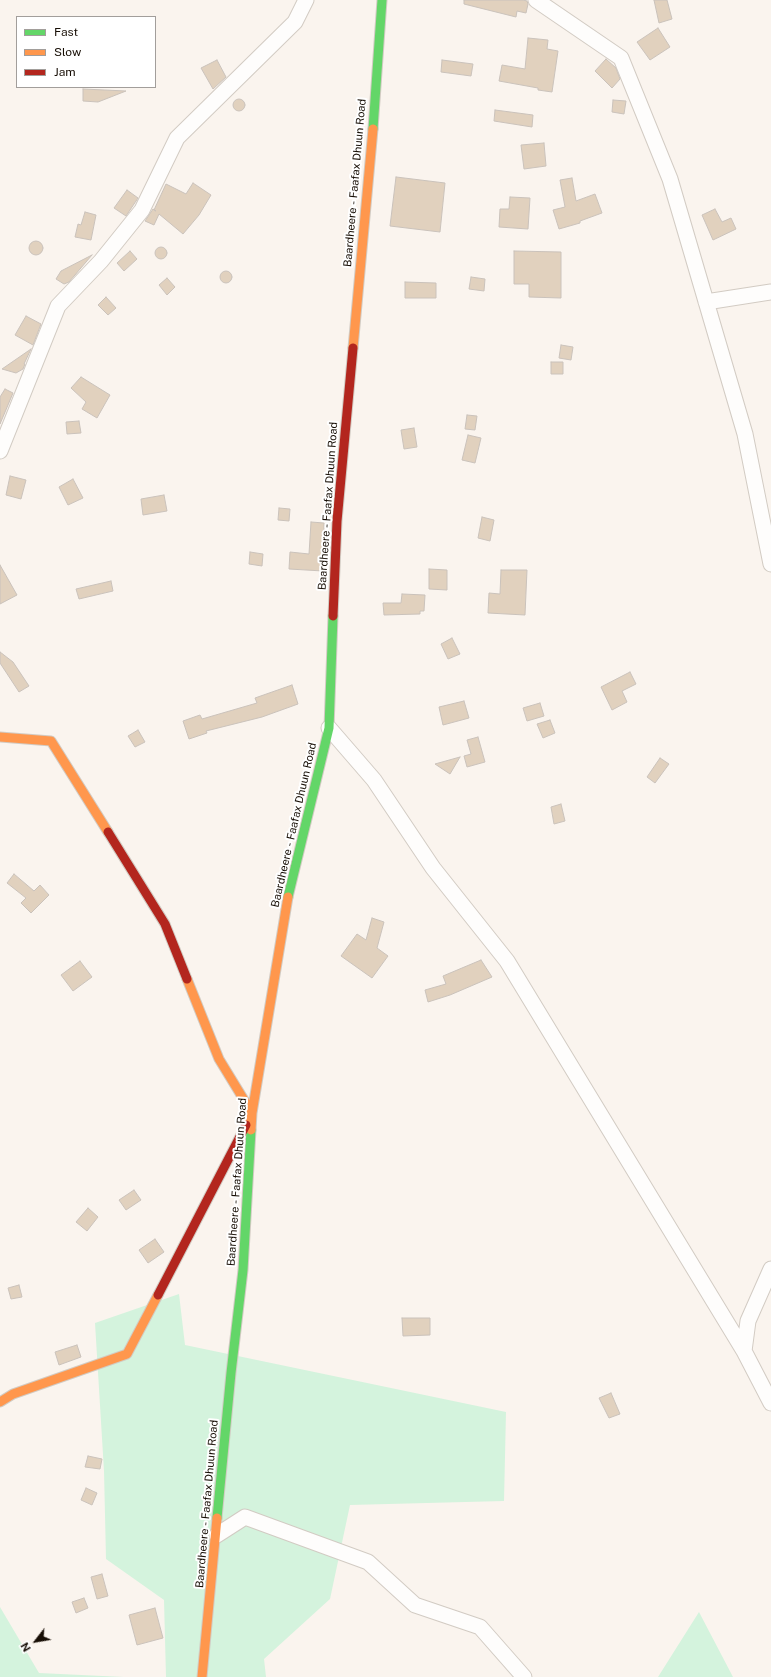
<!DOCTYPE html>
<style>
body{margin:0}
#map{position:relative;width:771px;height:1677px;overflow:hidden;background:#faf4ee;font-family:"Public Sans",sans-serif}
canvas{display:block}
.legend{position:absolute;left:16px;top:16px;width:140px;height:72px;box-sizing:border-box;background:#fff;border:1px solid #a29e9b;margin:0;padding:5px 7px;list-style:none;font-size:12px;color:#160d04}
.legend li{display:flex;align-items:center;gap:8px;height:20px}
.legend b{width:20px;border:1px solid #a29e9b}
.north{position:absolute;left:16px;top:1621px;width:40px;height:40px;-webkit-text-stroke:3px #fff;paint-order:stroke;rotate:239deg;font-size:11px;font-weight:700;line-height:16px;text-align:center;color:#160d04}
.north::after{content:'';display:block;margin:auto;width:14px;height:18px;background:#160d04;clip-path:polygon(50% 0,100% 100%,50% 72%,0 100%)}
</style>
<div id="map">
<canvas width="771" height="1677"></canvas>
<ul class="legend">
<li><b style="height:5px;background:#63d668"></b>Fast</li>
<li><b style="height:5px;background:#ff974d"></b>Slow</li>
<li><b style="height:5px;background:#b3261e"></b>Jam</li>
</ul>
<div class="north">N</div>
</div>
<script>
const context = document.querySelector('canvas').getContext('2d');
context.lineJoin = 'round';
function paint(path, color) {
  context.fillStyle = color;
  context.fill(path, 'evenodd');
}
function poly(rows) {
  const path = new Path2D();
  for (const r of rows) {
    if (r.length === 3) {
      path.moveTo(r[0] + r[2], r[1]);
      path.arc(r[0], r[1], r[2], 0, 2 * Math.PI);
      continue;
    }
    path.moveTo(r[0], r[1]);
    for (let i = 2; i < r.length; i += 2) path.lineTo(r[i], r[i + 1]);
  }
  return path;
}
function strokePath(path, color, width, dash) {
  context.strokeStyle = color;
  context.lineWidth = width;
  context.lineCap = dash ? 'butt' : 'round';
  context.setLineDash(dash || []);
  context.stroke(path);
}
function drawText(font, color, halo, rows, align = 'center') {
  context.font = font + ' "Public Sans",sans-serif';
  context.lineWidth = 4;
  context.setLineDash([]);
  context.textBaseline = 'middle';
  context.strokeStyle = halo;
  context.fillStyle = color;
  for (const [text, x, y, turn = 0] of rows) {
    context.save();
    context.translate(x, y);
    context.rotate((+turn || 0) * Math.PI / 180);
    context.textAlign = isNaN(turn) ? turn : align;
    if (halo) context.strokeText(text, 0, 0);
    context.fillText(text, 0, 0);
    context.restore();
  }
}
const green = poly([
 [179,1294,185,1345,506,1412,504,1501,350,1505,330,1599,264,1659,266,1677,166,1677,164,1600,106,1559,104,1471,95,1323],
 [0,1607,39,1673,124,1677,0,1677],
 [699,1612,733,1677,658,1677]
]);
const building = poly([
 [464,0,523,0,527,1,528,4,526,13,517,11,516,17,464,4,464,0],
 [654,0,667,0,672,19,659,23,654,0],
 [658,28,670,47,650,60,637,42,658,28],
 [528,38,548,40,547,49,558,51,552,92,538,90,538,88,499,81,502,65,525,69,528,38],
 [606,59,616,68,620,79,612,88,595,71,606,59],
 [217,60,226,77,213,89,201,68,217,60],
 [442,60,473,64,471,76,441,72,442,60],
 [83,89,126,91,98,102,83,101,83,89],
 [239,105,6],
 [613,100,626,101,624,114,612,112,613,100],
 [495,110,533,115,532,127,494,121,495,110],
 [544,143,546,166,524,169,521,145,544,143],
 [396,177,445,183,440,232,390,226,396,177],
 [572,178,576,201,595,194,602,213,580,221,580,223,559,229,553,210,565,207,560,180,572,178],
 [193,183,211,195,199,215,183,234,159,214,154,225,145,221,153,209,156,211,154,210,166,184,186,194,193,183],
 [127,190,138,198,126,216,114,208,127,190],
 [510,197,530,198,528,229,499,227,500,209,509,209,510,197],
 [715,209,722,222,731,218,736,229,713,240,702,215,715,209],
 [85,212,96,215,91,240,75,237,78,224,81,225,85,212],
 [36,248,7],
 [161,253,6],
 [130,251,137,259,124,271,117,263,130,251],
 [514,251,561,252,561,298,529,297,529,284,514,284,514,251],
 [92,255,69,282,64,284,56,279,61,271,92,255],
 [226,277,6],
 [471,277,485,279,484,291,469,289,471,277],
 [167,278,175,287,167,295,159,285,167,278],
 [405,282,436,283,436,298,405,298,405,282],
 [106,297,116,308,108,315,98,305,106,297],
 [26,316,41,324,33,345,15,335,26,316],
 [561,345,573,347,571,360,559,358,561,345],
 [31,349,24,364,25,364,23,369,16,373,2,369,31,349],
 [551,362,563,362,563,374,551,374,551,362],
 [81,377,110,395,97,418,82,409,86,402,71,388,81,377],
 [5,389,13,393,0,424,0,397,5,389],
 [467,415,477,416,475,430,465,429,467,415],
 [79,421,81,433,67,434,66,422,79,421],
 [414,428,417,447,404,449,401,430,414,428],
 [468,435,481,438,475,463,462,460,468,435],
 [10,476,26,480,21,499,6,495,10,476],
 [73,479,83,498,68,505,59,487,73,479],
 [164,495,167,511,143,515,141,499,164,495],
 [279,508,290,509,289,521,278,520,279,508],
 [482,517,494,520,490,541,478,538,482,517],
 [311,522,324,523,323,571,289,569,290,552,309,554,311,522],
 [250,552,263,554,262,566,249,564,250,552],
 [0,565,17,595,0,604,0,565],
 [429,569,447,570,447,590,429,589,429,569],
 [501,570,527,570,525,615,488,613,489,593,500,594,501,570],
 [111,581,113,591,79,599,76,589,111,581],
 [402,594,425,595,424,611,420,611,420,614,384,615,383,603,401,603,402,594],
 [452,638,460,654,448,659,441,644,452,638],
 [0,652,13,662,29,686,19,692,0,663,0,652],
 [630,672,636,684,622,691,627,702,612,710,601,687,630,672],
 [292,685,298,704,262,717,206,731,207,733,189,739,183,721,200,715,202,719,257,703,255,698,292,685],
 [464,701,469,718,443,725,439,707,464,701],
 [540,703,544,716,527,721,523,708,540,703],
 [550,720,555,733,543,738,537,724,550,720],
 [138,730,145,742,135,747,128,736,138,730],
 [478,737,485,762,467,767,464,756,471,754,467,740,478,737],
 [460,757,450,774,435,764,460,757],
 [660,758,669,764,655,783,647,777,660,758],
 [561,804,565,821,554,824,551,807,561,804],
 [14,874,34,891,40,885,49,895,31,913,21,903,26,898,7,883,14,874],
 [372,918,384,922,377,948,388,956,372,978,341,956,357,934,366,940,372,918],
 [481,960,492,977,450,995,428,1002,425,990,446,984,443,976,481,960],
 [80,961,92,977,73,991,61,975,80,961],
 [134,1190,141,1200,126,1210,119,1200,134,1190],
 [88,1208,98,1217,87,1231,76,1222,88,1208],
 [155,1239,164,1252,148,1263,139,1250,155,1239],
 [19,1285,22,1297,11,1299,8,1288,19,1285],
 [402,1318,430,1318,430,1335,403,1336,402,1318],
 [77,1345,81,1357,59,1365,55,1352,77,1345],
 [611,1393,620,1414,609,1418,599,1398,611,1393],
 [88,1456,102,1459,100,1469,85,1467,88,1456],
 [86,1488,97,1493,92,1505,81,1500,86,1488],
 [102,1574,108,1596,97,1599,91,1577,102,1574],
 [84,1598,88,1608,76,1613,72,1602,84,1598],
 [155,1608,163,1638,137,1645,129,1615,155,1608]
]);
const street = poly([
 [536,0,621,58,670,179,745,434,771,564],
 [706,302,771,292],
 [0,451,58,306,101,261,142,210,177,138,295,22,306,0],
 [329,728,374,780,433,868,507,961,744,1351,771,1403],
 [744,1351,748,1321,771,1269],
 [217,1535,245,1517,368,1562,415,1605,480,1627,524,1677]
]);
const fast = poly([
 [373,129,382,0],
 [288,897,329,728,333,616],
 [217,1518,231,1373,243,1270,251,1130]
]);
const slow = poly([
 [353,348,373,129],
 [0,737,51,741,108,832],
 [187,979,219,1059,252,1113,246,1125],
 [251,1130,252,1113,288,897],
 [0,1402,13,1394,127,1354,158,1295],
 [202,1677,217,1518]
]);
const jam = poly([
 [333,616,337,521,353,348],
 [108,832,165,924,187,979],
 [158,1295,246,1125]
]);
const streetNames = [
 ["Baardheere - Faafax Dhuun Road",355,183,-85],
 ["Baardheere - Faafax Dhuun Road",328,506,-86],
 ["Baardheere - Faafax Dhuun Road",294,825,-77],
 ["Baardheere - Faafax Dhuun Road",237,1182,-86],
 ["Baardheere - Faafax Dhuun Road",207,1504,-85]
];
paint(green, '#d4f3dd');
paint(building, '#e1d1be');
strokePath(building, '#cac2bb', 1);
strokePath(street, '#d2cbc3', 17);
strokePath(fast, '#d2cbc3', 11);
strokePath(slow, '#d2cbc3', 11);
strokePath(jam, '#d2cbc3', 11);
strokePath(street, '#fefdfc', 15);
strokePath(fast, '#63d668', 9);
strokePath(slow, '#ff974d', 9);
strokePath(jam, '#b3261e', 9);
drawText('11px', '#160d04', '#fff', streetNames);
</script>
